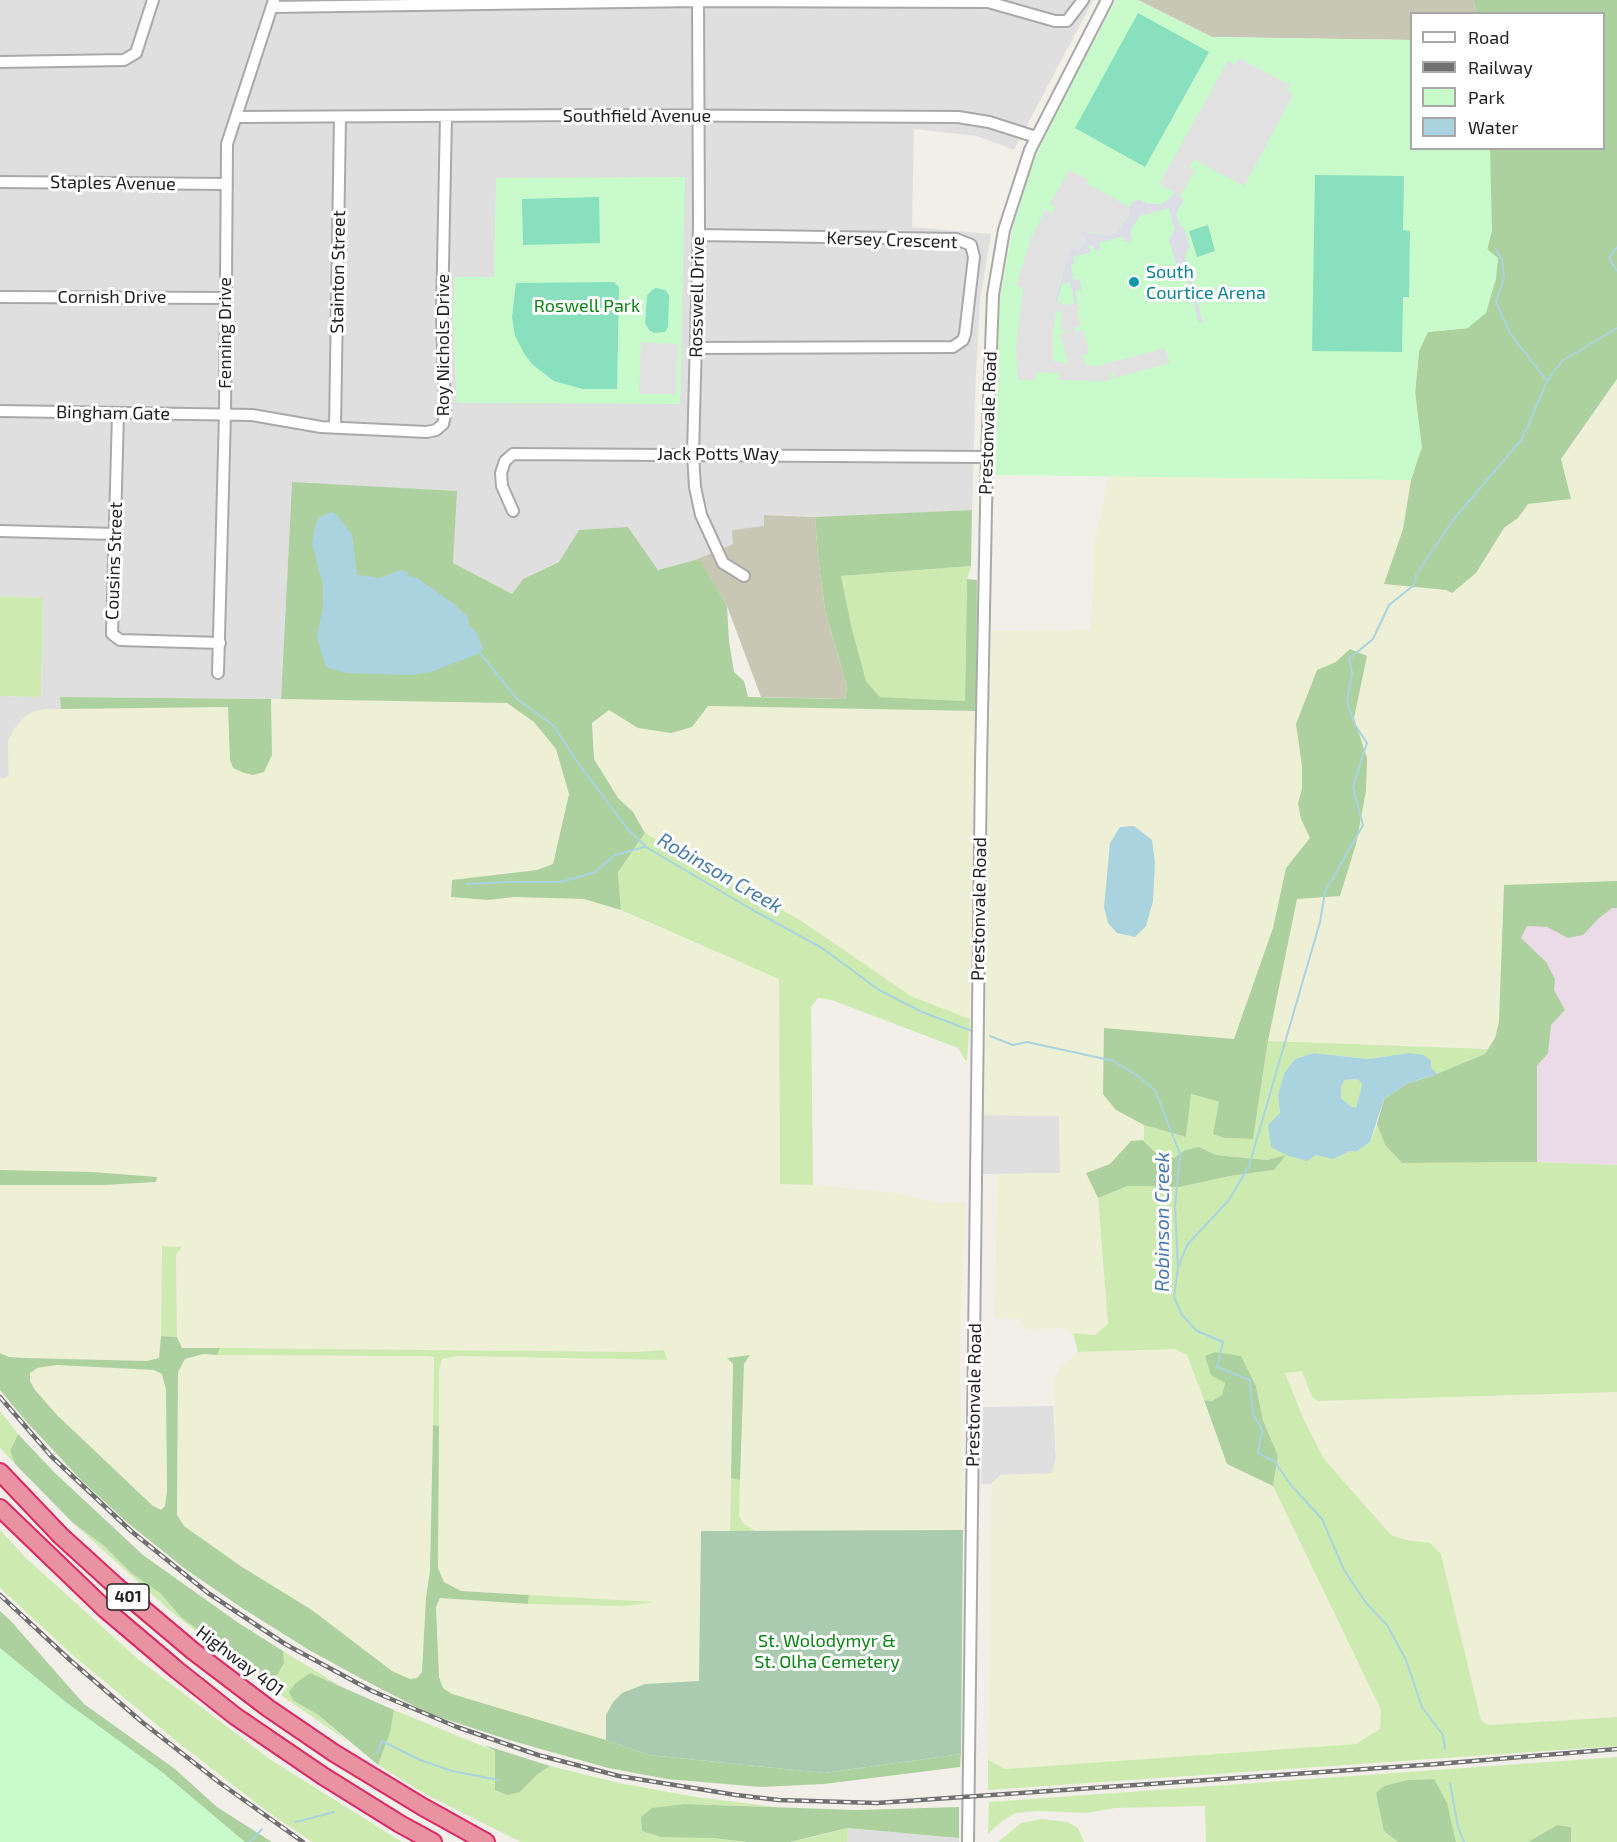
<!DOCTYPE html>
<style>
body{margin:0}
#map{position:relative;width:1617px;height:1842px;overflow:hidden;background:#f2efe9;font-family:"Exo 2",sans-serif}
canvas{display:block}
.legend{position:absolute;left:1410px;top:12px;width:195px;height:138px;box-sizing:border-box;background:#fff;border:2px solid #a7a7a7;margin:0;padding:8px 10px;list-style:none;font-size:18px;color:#222}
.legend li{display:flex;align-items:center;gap:12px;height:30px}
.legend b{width:30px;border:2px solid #a7a7a7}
</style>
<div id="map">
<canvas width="1617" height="1842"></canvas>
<ul class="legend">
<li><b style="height:8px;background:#fff"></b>Road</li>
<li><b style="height:8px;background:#707070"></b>Railway</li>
<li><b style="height:16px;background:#c8facc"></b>Park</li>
<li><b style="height:16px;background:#aad3df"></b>Water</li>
</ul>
</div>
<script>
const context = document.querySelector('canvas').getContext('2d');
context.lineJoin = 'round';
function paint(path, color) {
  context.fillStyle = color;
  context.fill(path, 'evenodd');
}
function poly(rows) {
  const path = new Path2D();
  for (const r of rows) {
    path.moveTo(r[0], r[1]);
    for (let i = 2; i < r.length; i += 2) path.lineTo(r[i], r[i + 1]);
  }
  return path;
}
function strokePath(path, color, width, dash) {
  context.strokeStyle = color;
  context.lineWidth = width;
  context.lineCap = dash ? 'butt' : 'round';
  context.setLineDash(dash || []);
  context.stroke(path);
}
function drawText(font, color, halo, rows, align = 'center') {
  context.font = font + ' "Exo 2",sans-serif';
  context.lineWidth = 6;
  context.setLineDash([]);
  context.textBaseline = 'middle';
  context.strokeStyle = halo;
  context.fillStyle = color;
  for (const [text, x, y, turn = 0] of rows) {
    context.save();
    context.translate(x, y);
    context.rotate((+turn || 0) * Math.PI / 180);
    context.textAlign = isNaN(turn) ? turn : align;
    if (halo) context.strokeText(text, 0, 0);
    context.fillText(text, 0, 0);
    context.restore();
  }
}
const residential = poly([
 [0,0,1093,0,1014,150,977,136,914,129,912,227,991,234,980,301,976,372,972,510,833,517,765,515,764,526,733,544,695,560,658,570,628,527,523,579,512,595,453,563,292,482,281,699,61,697,61,709,44,709,8,741,9,775,6,778,0,778,0,696,41,697,43,598,0,596],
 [495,274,457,403,453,313,455,278,494,278],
 [984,1115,1060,1116,1061,1173,983,1174],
 [1053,1406,1056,1459,1052,1474,1001,1475,991,1484,981,1484,983,1407],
 [848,1828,959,1838,959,1842,847,1842]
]);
const industrial = poly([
 [1507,889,1617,890,1617,1165,1537,1162,1536,1066]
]);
const construction = poly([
 [1138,0,1473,0,1477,13,1412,14,1411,40,1212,37],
 [764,515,815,517,818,557,825,610,847,687,845,699,761,697,727,606,701,563,695,560,733,544,732,530,764,526]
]);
const farmland = poly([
 [1617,379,1617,890,1507,889,1504,1049,1234,1040,1104,1028,1116,1110,1144,1125,1143,1140,1131,1141,1110,1164,1086,1173,1098,1198,1108,1324,1095,1335,1073,1333,1066,1328,1025,1329,1020,1319,995,1318,997,1174,1060,1173,1059,1116,984,1115,991,631,1091,630,1094,546,1109,476,1411,480,1403,529,1384,584,1446,590,1452,593,1476,573,1505,528,1518,518,1594,415],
 [271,699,507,703,534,722,556,749,569,795,553,864,537,870,488,874,488,900,514,897,584,899,601,903,779,979,780,1184,813,1185,890,1192,939,1203,965,1202,960,1355,963,1530,755,1531,744,1524,739,1516,744,1363,750,1356,728,1357,733,1364,730,1531,701,1531,699,1681,645,1684,606,1715,606,1740,452,1694,443,1688,439,1677,436,1607,440,1598,528,1604,625,1606,649,1602,461,1591,444,1582,438,1568,439,1370,442,1359,457,1356,666,1360,664,1350,638,1352,182,1348,177,1337,176,1255,182,1247,162,1246,161,1348,159,1358,147,1361,25,1358,9,1357,0,1353,0,778,6,778,9,775,8,741,14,729,23,718,32,712,44,709,228,707,230,760,272,755],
 [707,706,976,711,970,1019,911,996,800,920,645,833,633,812,618,798,594,759,592,723,609,710,638,728,692,727],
 [1175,1348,1187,1355,1227,1464,1273,1486,1381,1710,1380,1729,1356,1744,1005,1769,988,1760,991,1484,1001,1475,1052,1473,1056,1459,1054,1380,1062,1366,1078,1352],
 [203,1354,428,1356,434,1358,430,1571,426,1597,422,1672,417,1678,410,1679,392,1671,312,1610,242,1567,184,1526,177,1515,178,1372,185,1359],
 [56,1365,154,1370,162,1374,166,1390,167,1491,165,1506,161,1511,153,1506,57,1415,35,1390,30,1381,30,1373,37,1367],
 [1302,1371,1312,1397,1318,1401,1617,1392,1617,1717,1488,1725,1481,1720,1441,1554,1430,1543,1406,1541,1391,1535,1324,1459,1304,1420,1285,1373]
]);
const grass = poly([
 [971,566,967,580,965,701,880,697,866,681,852,629,841,576],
 [0,596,43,598,41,697,0,696],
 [645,833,800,920,911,996,970,1019,967,1061,965,1060,958,1048,832,1000,818,998,811,1007,813,1185,780,1184,779,979,621,910,618,872],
 [1268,1041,1488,1049,1485,1054,1438,1074,1409,1053,1368,1059,1314,1053,1295,1059,1284,1073,1278,1095,1280,1113,1316,1154,1333,1159,1350,1151,1356,1152,1370,1142,1377,1124,1385,1145,1402,1163,1537,1162,1617,1165,1617,1392,1318,1401,1312,1397,1302,1371,1285,1373,1304,1420,1324,1459,1391,1535,1406,1540,1430,1543,1441,1554,1481,1720,1488,1725,1617,1717,1617,1746,988,1790,988,1760,1005,1769,1356,1744,1380,1729,1381,1710,1273,1486,1278,1456,1263,1420,1256,1386,1225,1383,1222,1395,1212,1401,1204,1400,1187,1355,1175,1349,1078,1352,1073,1333,1095,1335,1108,1324,1098,1198,1128,1186,1180,1187,1230,1176,1274,1170,1284,1156,1267,1160,1216,1155,1199,1147,1185,1150,1174,1158,1158,1155,1144,1140,1144,1125,1186,1137,1190,1094,1219,1102,1225,1138,1253,1139],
 [1357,1079,1362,1082,1362,1085,1356,1108,1350,1106,1341,1098,1341,1086,1345,1080],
 [162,1246,182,1247,176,1255,177,1337,161,1336],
 [220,1348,638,1352,664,1350,667,1360,457,1356,442,1359,439,1370,439,1426,433,1425,434,1357,427,1356,217,1355],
 [0,1411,18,1434,10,1451,15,1464,0,1448],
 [731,1478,740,1480,739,1516,744,1524,755,1531,730,1531],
 [73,1523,103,1545,131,1573,160,1593,181,1617,265,1682,278,1674,284,1663,283,1651,342,1687,310,1673,294,1701,317,1714,349,1742,253,1676,168,1609],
 [0,1530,26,1558,138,1659,271,1760,402,1842,312,1842,264,1809,180,1744,76,1658,0,1588],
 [529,1595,654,1602,625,1606,528,1604],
 [394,1710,495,1751,495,1790,520,1792,538,1774,550,1766,619,1783,696,1797,776,1807,685,1804,713,1838,746,1842,521,1842,427,1795,378,1765,390,1733],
 [1617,1757,1617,1842,1571,1842,1571,1827,1557,1825,1528,1842,1456,1842,1433,1779,1407,1780,1384,1786,1384,1831,1398,1842,1206,1842,1205,1806,1115,1808,1087,1813,1038,1811,1016,1813,1002,1821,988,1834,989,1802],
 [1042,1819,1067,1822,1078,1828,1084,1842,998,1842,1021,1823],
 [848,1828,847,1842,790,1842,814,1837]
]);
const forest = poly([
 [1473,0,1617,0,1617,379,1561,459,1571,499,1528,504,1518,518,1504,528,1476,573,1452,593,1446,590,1384,584,1403,529,1411,480,1421,447,1415,392,1419,351,1427,332,1468,328,1492,230,1445,149,1604,148,1604,14,1477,13],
 [292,482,457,491,453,563,512,594,523,579,559,562,579,530,628,527,658,570,695,560,701,562,727,606,729,641,734,672,744,681,748,697,845,699,847,687,825,610,818,557,815,517,972,510,971,566,841,576,852,629,866,681,880,697,965,701,967,579,977,580,976,711,708,706,692,727,671,733,638,728,609,710,592,723,594,759,618,798,633,812,645,833,618,872,621,910,584,899,514,897,488,900,451,897,452,880,537,870,553,864,569,794,556,749,534,722,507,703,281,699],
 [1350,649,1367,656,1354,718,1367,758,1366,791,1356,844,1340,896,1297,899,1268,1041,1253,1139,1225,1138,1213,1134,1219,1102,1191,1094,1186,1137,1144,1125,1116,1110,1103,1094,1104,1028,1234,1039,1273,928,1286,868,1310,838,1301,819,1298,803,1302,789,1302,766,1296,724,1317,670,1336,662],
 [60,697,271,699,272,755,264,772,253,775,244,773,233,768,230,760,228,707,61,709],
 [1617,881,1617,908,1612,908,1598,919,1583,935,1568,938,1547,927,1527,926,1521,938,1546,962,1555,979,1554,990,1565,1010,1551,1025,1548,1053,1537,1066,1537,1162,1402,1163,1385,1145,1377,1124,1384,1099,1408,1083,1432,1076,1485,1054,1495,1038,1499,1022,1504,885],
 [1143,1140,1158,1155,1174,1158,1185,1150,1199,1147,1216,1155,1267,1160,1286,1155,1274,1170,1230,1176,1180,1187,1128,1186,1098,1198,1086,1173,1110,1164,1131,1141],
 [0,1170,92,1172,157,1177,156,1182,105,1185,0,1185],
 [161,1336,177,1337,182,1348,220,1348,217,1355,203,1354,185,1359,178,1372,177,1515,184,1526,242,1567,312,1610,392,1671,410,1679,417,1678,422,1672,426,1597,430,1571,433,1425,439,1426,438,1568,444,1582,461,1591,529,1595,528,1604,440,1598,436,1607,439,1677,443,1688,452,1694,606,1740,649,1755,824,1773,961,1754,960,1767,824,1784,760,1787,667,1779,608,1768,509,1740,430,1714,362,1679,309,1650,242,1608,184,1568,129,1524,81,1480,25,1420,0,1390,0,1353,9,1357,25,1358,147,1361,159,1358],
 [56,1365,154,1370,162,1374,166,1390,167,1491,165,1506,161,1510,153,1506,57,1415,35,1390,30,1381,30,1373,37,1368],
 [1215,1352,1241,1356,1256,1386,1263,1420,1278,1456,1273,1486,1227,1464,1204,1400,1212,1401,1222,1395,1225,1383,1211,1375,1205,1356],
 [750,1355,744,1364,740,1480,731,1478,733,1364,727,1358],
 [18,1434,54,1472,143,1555,240,1624,283,1651,284,1663,278,1674,265,1682,181,1617,160,1593,131,1573,103,1545,73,1523,15,1464,10,1451],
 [0,1611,10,1620,84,1704,175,1769,217,1807,272,1842,0,1842],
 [310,1673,394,1710,390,1733,378,1765,317,1714,294,1701,289,1692,296,1683],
 [484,1745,550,1766,538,1774,520,1792,507,1795,495,1790,495,1751],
 [1434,1779,1447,1803,1456,1842,1398,1842,1384,1831,1376,1793,1384,1786,1407,1780],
 [685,1804,856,1810,959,1807,959,1838,848,1828,790,1842,746,1842,713,1838,661,1837,642,1831,641,1817,652,1808],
 [1557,1825,1571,1827,1571,1842,1528,1842]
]);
const cemetery = poly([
 [963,1530,961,1754,824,1773,649,1755,606,1740,606,1715,613,1702,622,1693,645,1684,699,1681,701,1531]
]);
const park = poly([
 [1116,0,1138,0,1212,37,1411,40,1412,148,1490,149,1492,230,1487,249,1498,258,1496,279,1486,313,1468,328,1428,332,1419,351,1415,392,1422,447,1411,480,995,475,998,324,1000,299,1012,231,1031,167,1056,113],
 [685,177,680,404,457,403,453,313,455,277,494,277,496,178],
 [0,1648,67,1703,162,1772,245,1842,0,1842]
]);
const pitch = poly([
 [1138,13,1209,52,1145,167,1075,128],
 [1315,175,1404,176,1403,230,1410,231,1409,297,1403,297,1402,352,1312,351],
 [599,197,600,243,523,245,522,199],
 [1208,225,1215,251,1197,257,1189,231],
 [614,282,619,287,617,389,583,389,554,381,533,365,525,355,515,336,512,317,516,283],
 [656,288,665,290,669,295,668,327,665,332,654,333,649,330,645,323,647,296,652,290]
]);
const parking = poly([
 [1239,58,1290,85,1287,91,1293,95,1244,186,1194,159,1189,168,1195,171,1180,196,1159,184,1228,61,1235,64],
 [1069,170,1088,180,1087,184,1129,207,1130,212,1117,233,1105,236,1086,231,1086,237,1079,251,1072,248,1060,280,1055,301,1066,305,1078,303,1080,309,1077,310,1081,326,1074,328,1076,332,1083,330,1089,353,1082,355,1086,365,1097,366,1165,348,1170,363,1115,378,1114,372,1111,372,1112,379,1106,381,1059,380,1058,373,1036,372,1035,380,1018,380,1016,344,1023,288,1016,286,1031,238,1046,209,1052,213,1056,208,1050,204],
 [1056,311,1062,313,1060,329,1067,331,1060,334,1068,363,1053,361,1053,334],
 [641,342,678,344,676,394,639,394]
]);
const plaza = poly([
 [1174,193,1184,199,1176,214,1180,226,1183,226,1190,246,1185,256,1203,323,1198,321,1192,298,1186,296,1184,291,1188,284,1183,268,1176,263,1169,240,1175,229,1169,208,1140,216,1131,229,1130,234,1132,240,1125,242,1123,236,1099,243,1100,250,1095,251,1093,245,1089,246,1091,252,1073,257,1075,264,1071,265,1073,280,1079,279,1082,289,1075,291,1078,303,1075,304,1070,282,1062,284,1057,303,1055,301,1068,255,1072,247,1079,251,1086,238,1080,233,1081,231,1105,236,1117,233,1130,214,1129,207,1134,201,1140,200,1148,204,1161,204,1168,200]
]);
const water = poly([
 [331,512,336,514,352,535,357,575,376,577,377,579,400,570,407,572,409,576,416,577,454,604,468,617,469,626,475,630,483,648,480,653,431,672,410,675,347,673,326,667,317,638,323,605,323,585,312,543,316,523,320,517],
 [1134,826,1152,840,1155,862,1153,901,1146,926,1135,937,1117,933,1108,923,1104,907,1110,843,1120,827],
 [1314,1053,1368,1059,1409,1053,1424,1055,1431,1061,1431,1068,1438,1074,1408,1083,1384,1099,1370,1142,1356,1152,1350,1151,1333,1159,1316,1155,1307,1161,1286,1155,1271,1147,1268,1125,1280,1113,1278,1095,1284,1073,1295,1059],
 [1357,1079,1361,1082,1362,1085,1356,1108,1350,1106,1341,1098,1341,1086,1345,1080]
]);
const stream = poly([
 [1617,247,1609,258,1617,271],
 [1496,249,1502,260,1504,279,1496,302,1510,333,1547,381],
 [480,653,517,699,554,726,576,760,611,807,627,828,646,847,751,909,822,948,879,990,922,1012,972,1031],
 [467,884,507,882,561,882,595,872,615,855,644,847],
 [990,1036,1013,1045,1027,1042,1114,1061,1139,1077,1155,1090,1180,1154,1175,1206,1178,1268,1174,1297,1182,1315,1197,1331,1223,1342,1217,1367,1250,1380,1253,1415,1257,1420,1262,1431,1258,1453,1275,1462,1290,1484,1322,1519,1344,1570,1366,1603,1387,1625,1406,1660,1422,1707,1443,1735,1445,1749],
 [1178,1268,1187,1245,1229,1200,1249,1166,1320,922,1325,892,1363,825,1353,787,1367,743,1355,725,1347,702,1352,672,1349,659,1373,639,1389,605,1414,585,1416,575,1453,520,1522,439,1547,381,1562,361,1617,328],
 [377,1753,382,1741,420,1760,452,1771,499,1780],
 [1450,1783,1458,1827,1464,1842],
 [296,1822,334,1812],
 [250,1842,262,1829]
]);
const minor = poly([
 [698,0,699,225,693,454,695,487,701,515,723,563,744,576],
 [272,7,698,1,988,2,1055,21,1067,21,1083,0],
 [0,62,124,60,136,53,153,0],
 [237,117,592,115,958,117,989,122,1036,137],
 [0,182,227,184],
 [0,297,225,298],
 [696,348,953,347,963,340,965,334,974,257,971,245,956,239,699,235],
 [0,411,252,415,321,427,427,432,436,430,443,424,445,415,442,315,446,116],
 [118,413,112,634,120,640,220,643],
 [335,428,340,117],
 [513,511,502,486,501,473,505,461,513,454,987,457],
 [0,531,115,534],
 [218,673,225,414,227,144,274,0],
 [968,1842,981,765,987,457,993,295,1004,230,1030,150,1107,0]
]);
const highway = poly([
 [0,1472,61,1536,116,1586,193,1651,268,1708,334,1753,423,1807,486,1842],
 [0,1508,105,1609,177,1670,235,1716,323,1776,400,1824,433,1842]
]);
const rail = poly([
 [0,1397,51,1456,131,1531,208,1593,285,1644,372,1691,457,1727,538,1755,619,1776,736,1795,779,1800,877,1803,1437,1764,1617,1749],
 [0,1595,70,1660,142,1722,220,1783,303,1842]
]);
const markers = [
 [1134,282,6,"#0f9aa8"]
];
const shields = [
 [128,1597,42]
];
const shieldNames = [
 ["401",128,1597]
];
const streetNames = [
 ["Southfield Avenue",637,116],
 ["Staples Avenue",113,183,1],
 ["Kersey Crescent",892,240,2],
 ["Stainton Street",338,272,-89],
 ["Cornish Drive",112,297],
 ["Rosswell Drive",697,297,-89],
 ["Fenning Drive",225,333,-90],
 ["Roy Nichols Drive",443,345,-90],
 ["Bingham Gate",113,413,1],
 ["Prestonvale Road",988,423,-88],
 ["Jack Potts Way",718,454],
 ["Cousins Street",114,561,-88],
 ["Prestonvale Road",979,909,-89],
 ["Prestonvale Road",974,1395,-89],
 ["Highway 401",240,1661,37]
];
const cultureNames = [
 ["South",1146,272],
 ["Courtice Arena",1146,293]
];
const parkNames = [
 ["Roswell Park",587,306],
 ["St. Wolodymyr &",827,1641],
 ["St. Olha Cemetery",827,1662]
];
const waterNames = [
 ["Robinson Creek",720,873,30],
 ["Robinson Creek",1162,1222,-90]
];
paint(residential, '#e0dfdf');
paint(industrial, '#ebdbe8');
paint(construction, '#c7c7b4');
paint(farmland, '#eef0d5');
paint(grass, '#cdebb0');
paint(forest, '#add19e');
paint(cemetery, '#aacbaf');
paint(park, '#c8facc');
paint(pitch, '#88e0be');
paint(parking, '#e2e2e2');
paint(plaza, '#dddde8');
paint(water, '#aad3df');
strokePath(stream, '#aad3df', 2);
strokePath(minor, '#a9a9a9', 14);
strokePath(highway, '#dc2a67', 20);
strokePath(minor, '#fff', 10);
strokePath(highway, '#e892a2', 16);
strokePath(rail, '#707070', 4.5);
strokePath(rail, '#fff', 2, [7]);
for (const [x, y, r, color] of markers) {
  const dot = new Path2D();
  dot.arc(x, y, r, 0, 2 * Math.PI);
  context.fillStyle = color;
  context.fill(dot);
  strokePath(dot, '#fff', 2);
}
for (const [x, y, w] of shields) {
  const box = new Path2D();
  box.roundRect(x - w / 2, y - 13, w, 26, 4.5);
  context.fillStyle = '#fff';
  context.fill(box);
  strokePath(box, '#222', 1.5);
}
drawText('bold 16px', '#222', null, shieldNames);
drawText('18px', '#222', '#fff', streetNames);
drawText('18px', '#0d838f', '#fff', cultureNames, 'left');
drawText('18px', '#0c8416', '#fff', parkNames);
drawText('italic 20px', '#4a7aab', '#fff', waterNames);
</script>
